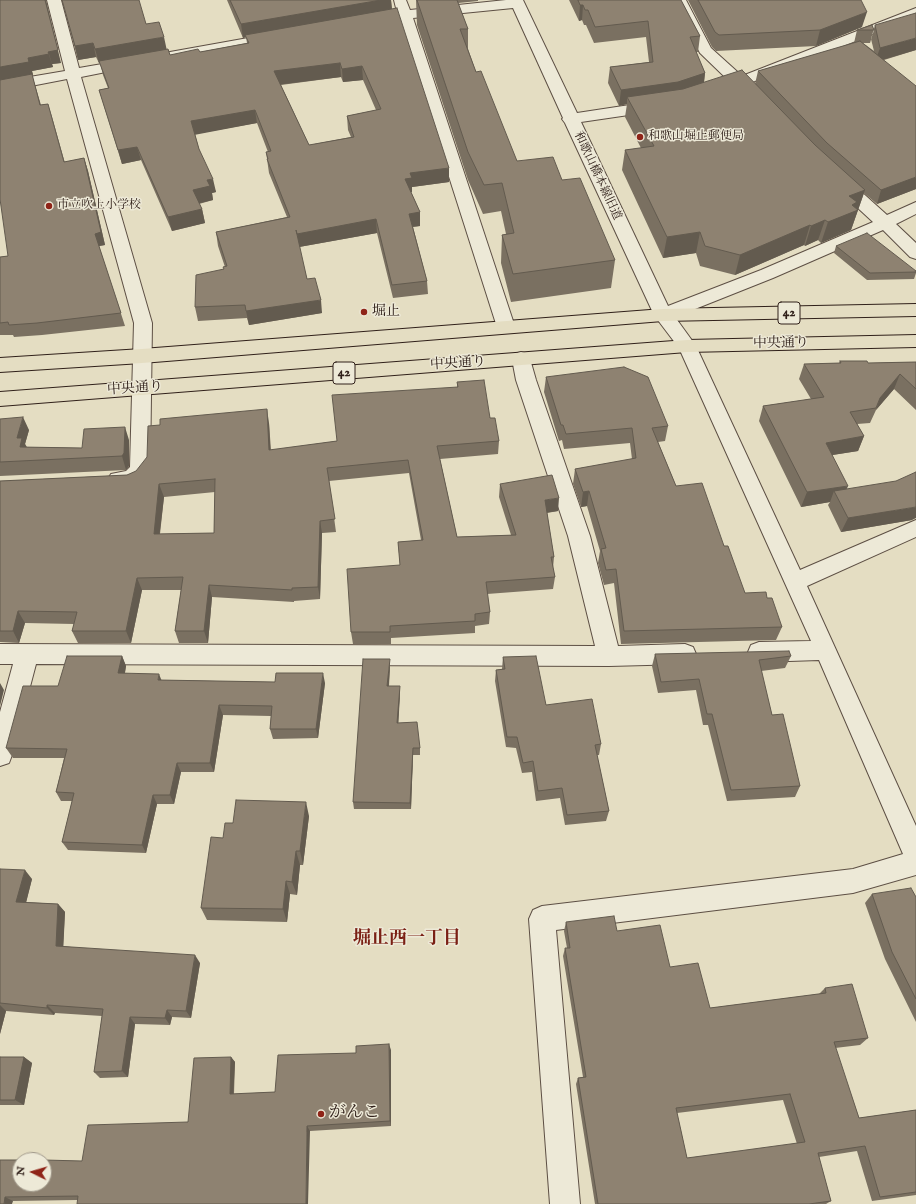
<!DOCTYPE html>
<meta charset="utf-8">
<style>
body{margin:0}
#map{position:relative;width:916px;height:1204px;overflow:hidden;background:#e4ddc2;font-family:"IM FELL English",serif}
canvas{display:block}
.north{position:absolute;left:12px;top:1152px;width:40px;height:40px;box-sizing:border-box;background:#ede9d7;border:1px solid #a1998b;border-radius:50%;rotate:275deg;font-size:11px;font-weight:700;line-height:16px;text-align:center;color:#30201a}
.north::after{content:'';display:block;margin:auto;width:14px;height:18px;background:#8f2418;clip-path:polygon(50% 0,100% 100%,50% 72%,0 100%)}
</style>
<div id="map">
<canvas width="916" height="1204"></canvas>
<div class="north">N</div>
</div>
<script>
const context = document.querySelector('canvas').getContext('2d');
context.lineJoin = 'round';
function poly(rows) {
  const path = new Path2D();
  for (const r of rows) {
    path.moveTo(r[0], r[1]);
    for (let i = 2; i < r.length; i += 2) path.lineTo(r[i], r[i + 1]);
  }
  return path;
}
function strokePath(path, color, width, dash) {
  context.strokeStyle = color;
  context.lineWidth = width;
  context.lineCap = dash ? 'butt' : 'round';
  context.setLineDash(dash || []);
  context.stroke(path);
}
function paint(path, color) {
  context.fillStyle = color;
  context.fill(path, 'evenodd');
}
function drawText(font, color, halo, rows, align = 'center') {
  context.font = font + ' "IM FELL English","Noto Serif JP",serif';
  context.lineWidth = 3;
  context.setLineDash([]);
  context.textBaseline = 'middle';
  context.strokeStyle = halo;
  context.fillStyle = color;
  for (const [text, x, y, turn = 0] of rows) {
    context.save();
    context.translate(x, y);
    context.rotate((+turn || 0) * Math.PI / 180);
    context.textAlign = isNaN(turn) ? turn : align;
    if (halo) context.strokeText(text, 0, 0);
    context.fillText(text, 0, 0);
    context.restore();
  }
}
const minor = poly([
 [47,0,61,0,79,68,131,59,136,60,138,63,136,66,81,77,152,323,150,469,139,483,132,486,118,487,111,484,108,479,111,474,126,471,130,467,134,323,67,79,0,92,0,82,65,71,47,0],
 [394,0,406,0,410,10,506,0,523,0,577,113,656,101,661,103,664,106,661,109,656,111,581,122,668,306,761,270,873,222,834,186,832,182,834,178,840,177,846,178,887,215,916,202,916,214,896,224,916,243,916,259,910,257,883,230,773,278,675,317,696,346,800,570,916,520,916,537,807,586,916,826,916,875,853,893,556,930,580,1204,550,1204,529,919,533,910,542,906,853,869,903,854,819,660,759,662,751,659,748,652,751,645,759,642,811,641,679,348,654,315,565,123,562,119,563,118,513,8,413,18,515,327,512,331,506,333,500,331,497,327,399,20,369,25,364,24,362,21,364,18,397,12,394,0],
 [672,0,686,0,711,48,742,76,916,8,916,17,750,83,757,91,754,94,749,96,744,94,737,88,722,94,717,92,714,89,717,86,729,81,700,53,672,0],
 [276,33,281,34,283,37,281,40,170,60,165,59,163,56,165,53,170,52,276,33],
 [521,352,528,354,530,359,536,380,590,536,618,646,685,644,693,647,696,654,693,661,685,664,609,666,36,664,12,755,9,763,0,766,0,712,13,664,0,664,0,644,595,646,568,536,516,380,512,359,514,354,521,352]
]);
const highway = poly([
 [916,304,916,316,663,321,142,363,0,372,0,358,142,349,663,309,916,304],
 [916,335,916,347,687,352,0,406,0,392,687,340,916,335]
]);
const wall = poly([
 [0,0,61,63,52,64,53,67,32,71,33,75,32,75,41,105,48,104,64,162,84,158,88,171,105,245,99,246,125,326,42,335,14,337,13,335,0,335,0,257,8,256],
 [62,0,146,24,166,49,170,55,200,52,247,43,246,37,243,38,227,0,391,0,392,9,449,182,412,187,412,192,411,192,420,212,420,226,413,227,427,281,428,294,393,298,377,233,299,247,307,279,322,313,249,325,247,318,198,321,195,307,225,267,218,246,216,232,287,217,269,173,266,152,268,152,257,123,195,134,199,149,216,192,212,193,213,200,199,204,202,209,205,223,172,231,141,160,122,164,99,90,108,88,103,75,100,63,99,63,96,57,78,60],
 [341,77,343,82,363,80,376,110,347,116,348,130,351,137,309,145,281,85],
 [416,0,478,0,478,1,458,3,468,29,468,49,476,72,517,161,562,180,615,260,611,288,511,302,501,263,502,235,506,234,501,211,483,214,468,180,417,25],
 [569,0,681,0,700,36,698,52,696,52,705,73,704,83,755,84,758,71,854,43,857,30,874,30,870,43,863,43,874,51,871,39,875,25,916,50,884,60,916,189,877,204,864,193,851,230,821,243,818,240,805,246,804,245,735,275,700,266,696,253,663,258,622,170,625,150,641,148,625,117,627,104,619,106,608,83,610,67,649,62,646,37,594,43,586,25,584,25,582,20,579,21],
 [688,0,861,0,862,27,816,46,716,51,712,47],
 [836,246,916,271,916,273,914,279,867,280,834,253],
 [840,361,868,363,916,362,916,410,894,389,876,410,870,423,857,424,864,436,858,451,832,455,846,489,912,520,841,532,828,505,830,502,801,507,759,421,763,406,811,399,799,379,804,364,839,363],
 [546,377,668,426,665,441,658,442,676,486,724,546,745,593,767,598,782,627,776,640,621,644,614,583,604,585,598,563,600,551,587,506,581,507,573,484,575,469,632,459,630,443,564,449,562,440,559,441,544,392],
 [457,382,490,418,499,441,498,454,440,459,457,537,511,535,499,497,500,484,558,511,547,513,554,557,553,568,555,577,553,589,487,594,490,612,489,624,475,626,475,633,391,638,391,644,353,644,351,632,400,565,398,542,421,540,409,473,329,481,336,532,322,533,320,599,294,601,294,602,212,597,208,643,179,643,175,631,181,590,142,590,131,643,78,643,72,631,74,624,25,623,19,643,0,642,0,481,127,475,269,423,271,450,337,441,457,387],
 [215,492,214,533,160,534,164,497],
 [0,419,29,430,25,444,27,447,82,448,129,440,129,466,126,470,0,476],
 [655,654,791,656,785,668,761,671,772,715,800,786,795,797,727,801,708,725,703,725,696,690,658,693,652,666],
 [122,656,126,666,125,673,162,680,325,683,318,738,273,739,270,729,271,716,223,715,214,772,181,772,174,804,157,804,146,853,68,850,62,842,72,801,61,801,56,792,64,758,13,758,6,748,58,686],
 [503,657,546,705,601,744,599,755,597,755,609,811,606,821,565,825,560,798,536,801,532,772,522,773,516,748,506,747,495,681,496,670,502,669],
 [390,667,389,686,400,693,398,723,420,748,420,755,413,755,411,809,354,809,353,802],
 [309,816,303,865,300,865,297,895,290,894,287,922,207,920,201,908,223,838,233,823],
 [0,869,32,879,26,902,58,904,65,912,63,946,200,963,191,1018,172,1017,170,1025,135,1024,128,1077,100,1078,94,1072,102,1016,55,1013,54,1015,6,1011,0,1034],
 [872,894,916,897,916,1022,885,959,865,903],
 [566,922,617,931,670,967,710,1008,819,994,825,988,868,1038,860,1045,835,1048,859,1118,916,1110,916,1195,872,1201,857,1151,819,1157,831,1201,826,1204,595,1204,576,1084,578,1078,583,1077,563,956,565,948,567,948,564,931],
 [783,1100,797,1144,687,1158,677,1113],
 [391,1050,391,1126,310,1131,77,1200,13,1201,0,1204,0,1160,82,1161,188,1122,231,1057,235,1062,234,1094,275,1092,356,1053],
 [0,1057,24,1057,32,1063,24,1105,0,1105]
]);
const shadedWall = poly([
 [45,0,46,0,61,63,52,64,48,52],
 [381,0,391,0,392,11,245,35,246,37,243,38,241,24],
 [580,5,583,5,582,20,579,21],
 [867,12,862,27,816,46,820,30],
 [164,37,167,51,99,63,95,49],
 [916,38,916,50,875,62,880,48],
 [93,43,96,57,78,60,75,46],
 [49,54,53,67,32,71,33,75,32,75,44,118,0,80,0,67,28,58],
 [340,63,341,77,276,85,274,71],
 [362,66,363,80,343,82,342,69],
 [705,73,703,89,627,97,627,104,619,106,621,90],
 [48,104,52,117,68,174,64,162],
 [255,110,257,123,194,135,191,121],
 [137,147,141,160,122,164,118,150],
 [84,158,88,171,105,245,99,246,95,234],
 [449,168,449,182,412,187,412,192,406,193,405,179,410,173],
 [916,177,916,189,877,204,881,190],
 [213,179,216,192,212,193,213,200,196,204,193,190,207,180],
 [865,190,851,230,821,243,828,222,849,196],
 [202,209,205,223,172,231,168,217],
 [420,212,420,226,410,227,409,214],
 [376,219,377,233,299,247,297,234],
 [825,220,818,240,805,246,811,226],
 [810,225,804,245,735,275,740,255],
 [700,232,696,253,663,258,667,237],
 [321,300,322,313,249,325,246,311],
 [900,374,894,389,876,410,880,398],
 [267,409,269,423,271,464,269,450],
 [23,417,29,430,25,444,28,451,20,447,17,438],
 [125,427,129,440,129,466,126,470,122,456],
 [864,436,858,451,820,457,826,443],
 [159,484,164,497,158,547,154,534],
 [848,486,842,500,834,491,830,502,801,507,807,492],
 [589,491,587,506,581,507,583,492],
 [559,498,558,511,544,513,545,500],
 [916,507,916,518,912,520,841,532,848,518],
 [320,521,322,533,320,599,318,587],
 [137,578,142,590,131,643,126,631],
 [209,585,212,597,208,643,204,631],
 [18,611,25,623,19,643,13,631],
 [122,656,126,666,123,683,118,673],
 [390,659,390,667,388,694,387,686],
 [323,673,325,683,318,738,316,729],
 [159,674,163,684,158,680],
 [0,683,4,690,0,706],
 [400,686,400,693,398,731,397,723],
 [219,705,223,715,214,772,210,763],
 [413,748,413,755,411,809,410,803],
 [177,763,181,772,174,804,170,795],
 [153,795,157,804,146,853,142,845],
 [306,802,309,816,303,865,300,851],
 [296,851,300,865,297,895,292,882],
 [25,870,32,879,24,911,16,902],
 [286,881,290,894,287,922,283,909],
 [58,904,65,912,63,954,56,946],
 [195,955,200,963,191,1018,186,1011],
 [0,1005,6,1011,0,1034],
 [47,1005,55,1013,54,1015,47,1008],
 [167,1010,172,1017,170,1025,165,1018],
 [130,1017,135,1024,128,1077,122,1071],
 [389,1044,391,1050,391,1126,390,1121],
 [24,1057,32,1063,24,1105,15,1100],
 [231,1057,235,1062,233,1099,230,1094],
 [307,1126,310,1131,308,1204,306,1204],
 [5,1197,13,1201,12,1204,4,1204]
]);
const building = poly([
 [0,0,45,0,58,50,48,52,49,54,28,58,29,62,0,67,0,0],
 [62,0,139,0,146,24,159,22,164,37,95,49,93,43,75,46,62,0],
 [230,0,381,0,241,24,230,0],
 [417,0,457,0,468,29,460,29,476,72,481,71,517,161,553,157,562,180,580,178,615,260,513,274,502,235,514,233,502,183,484,185,468,152,417,0],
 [578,0,681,0,700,36,690,37,705,73,678,82,621,90,610,67,653,62,648,21,595,27,588,10,585,10,583,5,580,5,578,0],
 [698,0,861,0,867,12,820,30,719,35,715,32,698,0],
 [397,8,449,168,410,173,412,178,405,179,420,212,409,214,427,281,392,285,376,219,297,234,296,230,307,279,315,278,321,300,246,311,245,305,195,307,196,275,224,269,223,267,227,266,216,232,290,217,267,159,268,159,266,152,271,151,255,110,191,121,199,149,213,179,207,180,210,186,193,190,202,209,168,217,137,147,118,150,99,90,109,88,99,61,168,49,170,55,198,49,200,52,249,43,245,35,397,8],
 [340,63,342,69,362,66,381,109,347,116,354,137,309,145,274,71,340,63],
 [916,13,916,38,880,48,875,25,916,13],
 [872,25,874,30,857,30,872,25],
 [860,41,916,86,916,177,881,190,827,143,758,71,860,41],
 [742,70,815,145,865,190,849,196,857,202,852,205,858,210,828,222,825,220,811,226,810,225,740,255,705,246,700,232,667,237,625,150,654,146,627,97,683,89,742,70],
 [32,74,40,105,48,104,64,162,84,158,101,232,95,234,121,313,37,323,9,325,8,322,0,323,0,257,8,256,0,199,0,80,32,74],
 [867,233,916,271,916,272,870,273,836,246,867,233],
 [840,361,867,361,868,363,916,362,916,389,900,374,880,398,876,408,850,412,864,436,826,443,848,486,807,492,763,406,824,397,804,364,841,363,840,361],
 [624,367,648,377,668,426,652,428,676,486,702,483,724,546,728,546,745,593,766,592,767,598,772,598,782,627,624,631,616,569,606,570,601,549,606,548,589,491,583,492,575,469,636,458,632,428,566,434,563,425,561,425,546,377,624,367],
 [484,380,490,418,495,418,499,441,437,446,457,537,516,535,500,484,552,475,559,498,545,500,554,557,551,557,555,577,486,582,490,612,475,614,475,621,390,626,390,632,351,632,347,569,400,565,398,542,423,540,408,460,327,468,335,519,320,521,318,587,292,588,292,590,209,585,204,631,175,631,183,577,137,578,126,631,72,631,77,612,18,611,13,631,0,631,0,481,127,475,136,471,147,457,148,426,160,425,160,419,267,409,269,450,337,441,332,395,458,387,457,382,484,380],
 [215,479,214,533,154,534,159,484,215,479],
 [23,417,17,438,22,438,20,447,82,448,84,429,125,427,124,453,122,456,0,462,0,419,23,417],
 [916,472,916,507,848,518,834,491,896,481,916,472],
 [789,651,791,656,759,660,772,715,783,714,800,786,731,790,712,714,707,714,699,679,661,682,655,654,789,651],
 [67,656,122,656,118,673,159,674,158,680,275,682,276,673,323,673,316,729,270,729,272,706,219,705,210,763,177,763,170,795,153,795,142,845,62,842,74,793,56,792,67,749,6,748,23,686,58,686,67,656],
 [536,656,546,705,592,699,601,744,595,745,609,811,567,815,562,788,538,791,533,761,523,763,517,737,507,737,496,670,505,669,503,657,536,656],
 [363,659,390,659,387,686,400,686,397,723,417,722,420,748,413,748,410,803,353,802,363,659],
 [236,800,306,802,300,851,296,851,292,882,286,881,283,909,201,908,211,837,223,838,225,823,233,823,236,800],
 [0,869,25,870,16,902,58,904,56,946,195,955,186,1011,167,1010,165,1018,130,1017,122,1071,94,1072,103,1009,47,1005,47,1008,0,1003,0,869],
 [911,888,916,897,916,999,892,952,872,894,911,888],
 [614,916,617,931,660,925,670,967,698,963,710,1008,826,993,825,988,852,984,868,1038,834,1042,859,1118,916,1110,916,1192,880,1197,865,1146,818,1153,831,1201,809,1204,598,1204,578,1078,586,1077,565,948,570,948,566,922,614,916],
 [790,1094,805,1142,687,1158,676,1108,790,1094],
 [389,1044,390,1121,307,1126,306,1204,77,1204,78,1196,5,1197,4,1204,0,1204,0,1160,20,1160,20,1184,44,1184,44,1160,82,1161,88,1125,188,1122,194,1058,231,1057,230,1094,275,1092,278,1055,356,1053,356,1046,389,1044],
 [0,1057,24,1057,15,1100,0,1100,0,1057]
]);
const markers = [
 [640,137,4,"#8f2418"],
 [49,206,4,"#8f2418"],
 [364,312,4,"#8f2418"],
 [321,1114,4,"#8f2418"]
];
const farPoinames = [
 ["和歌山堀止郵便局",648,137],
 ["市立吹上小学校",57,206]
];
const farStreetnames = [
 ["和歌山橋本線旧道",597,176,65]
];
const shields = [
 [789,313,22],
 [344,373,22]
];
const shieldNames = [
 ["42",789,313],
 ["42",344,373]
];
const poiNames = [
 ["堀止",372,312]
];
const streetNames = [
 ["中央通り",781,344,-1],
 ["中央通り",458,364,-4],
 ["中央通り",135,389,-4]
];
const nearPoinames = [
 ["がんこ",329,1114]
];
const nearNeighbourhoodnames = [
 ["堀止西一丁目",407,939]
];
strokePath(minor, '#5d4f44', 2);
strokePath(highway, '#30201a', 2);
paint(minor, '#ede9d7');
paint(highway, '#e4ddc2');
paint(wall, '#7a7061');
paint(shadedWall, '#635b4f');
paint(building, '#8e8271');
strokePath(building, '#635b4f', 1);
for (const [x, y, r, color] of markers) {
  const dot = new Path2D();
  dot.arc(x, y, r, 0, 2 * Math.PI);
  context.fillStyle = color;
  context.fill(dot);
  strokePath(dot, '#ede9d7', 1.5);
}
drawText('12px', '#30201a', '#ede9d7', farPoinames, 'left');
drawText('12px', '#30201a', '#ede9d7', farStreetnames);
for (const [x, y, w] of shields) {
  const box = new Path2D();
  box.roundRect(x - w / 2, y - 11, w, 22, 3);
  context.fillStyle = '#ede9d7';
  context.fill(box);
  strokePath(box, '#30201a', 1);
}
drawText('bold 13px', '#30201a', null, shieldNames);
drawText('14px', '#30201a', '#ede9d7', poiNames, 'left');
drawText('14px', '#30201a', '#ede9d7', streetNames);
drawText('17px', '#30201a', '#ede9d7', nearPoinames, 'left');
drawText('bold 18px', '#7a1f14', '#ede9d7', nearNeighbourhoodnames);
</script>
